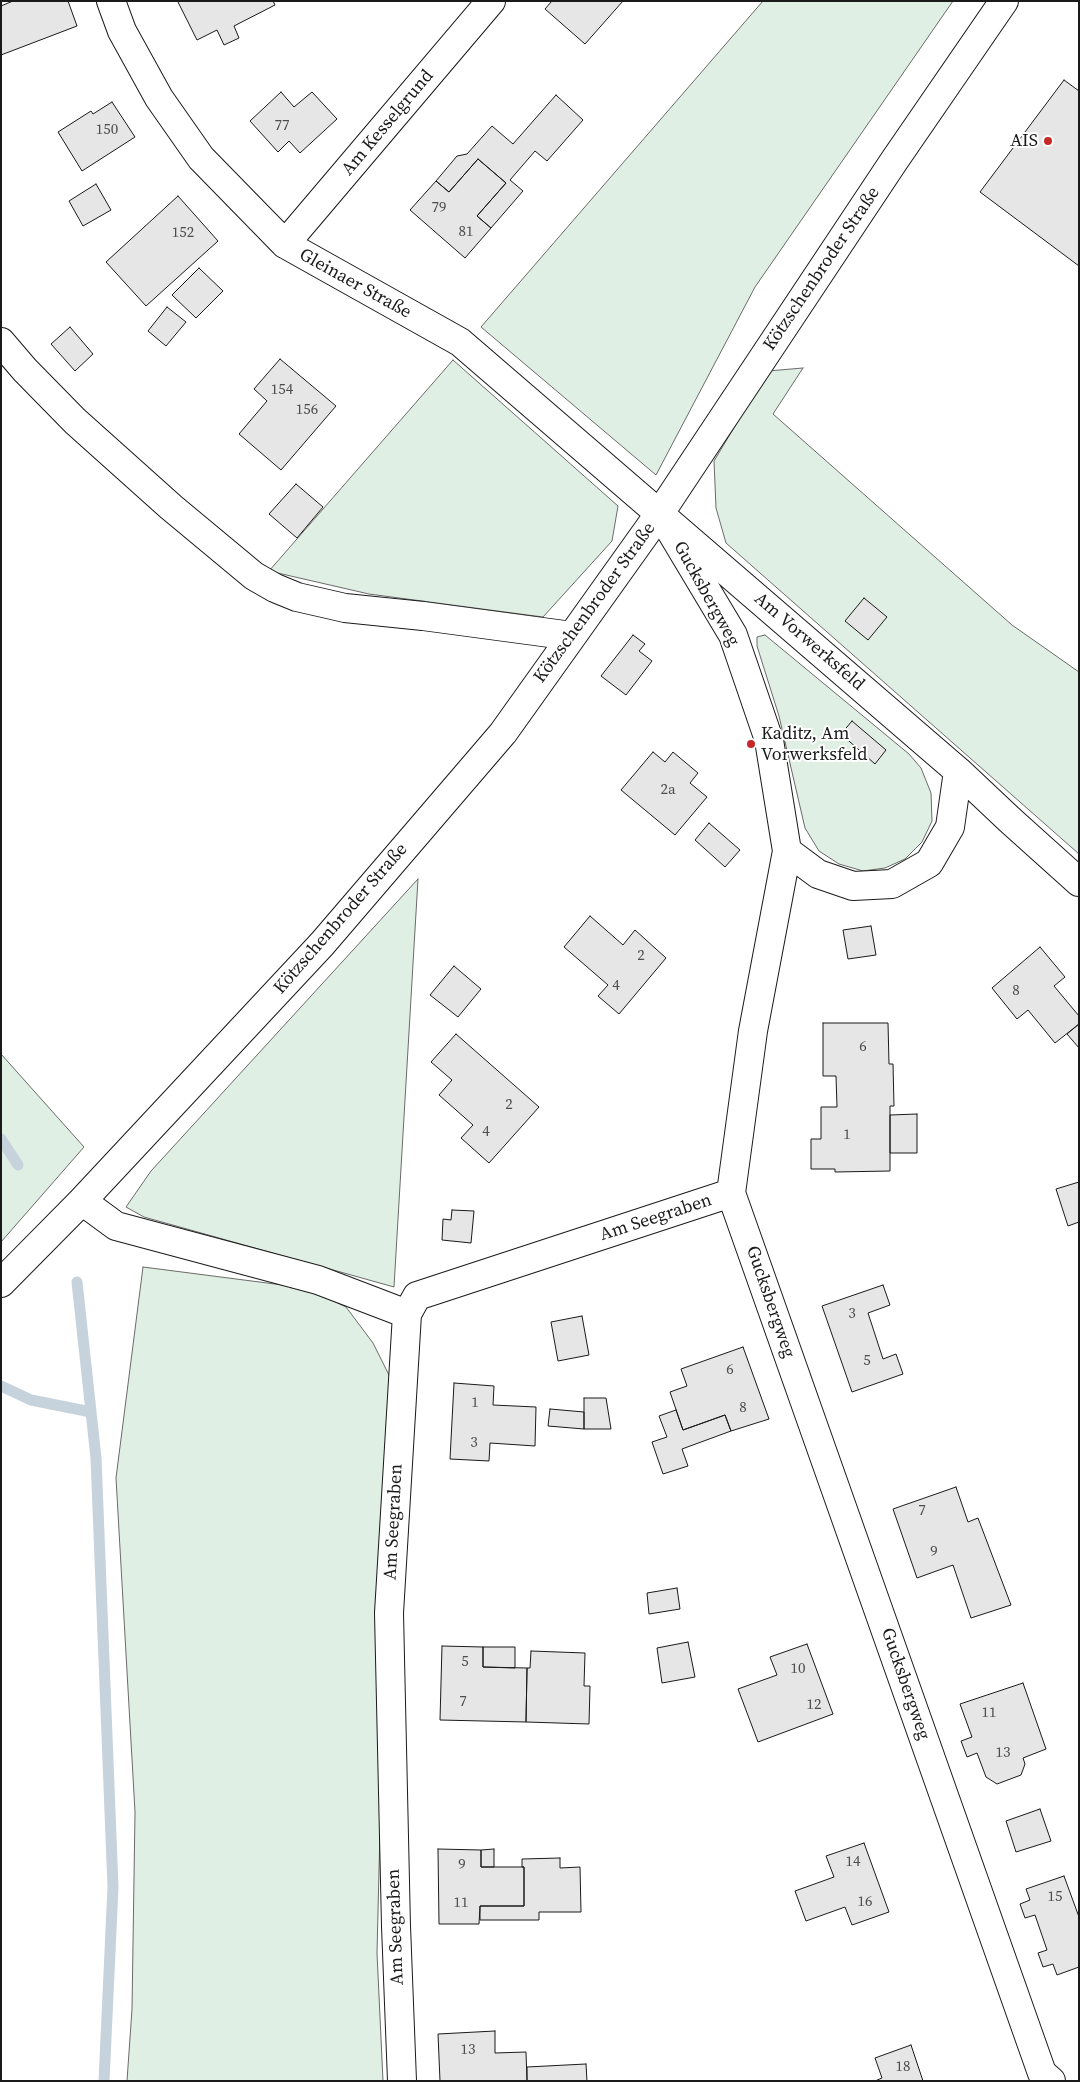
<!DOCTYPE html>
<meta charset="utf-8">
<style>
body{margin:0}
#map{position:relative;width:1080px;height:2082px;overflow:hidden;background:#fff;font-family:"Source Serif 4",serif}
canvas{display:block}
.frame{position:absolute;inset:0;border:2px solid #1a1a1a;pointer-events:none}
</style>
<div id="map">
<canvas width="1080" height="2082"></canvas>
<div class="frame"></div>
</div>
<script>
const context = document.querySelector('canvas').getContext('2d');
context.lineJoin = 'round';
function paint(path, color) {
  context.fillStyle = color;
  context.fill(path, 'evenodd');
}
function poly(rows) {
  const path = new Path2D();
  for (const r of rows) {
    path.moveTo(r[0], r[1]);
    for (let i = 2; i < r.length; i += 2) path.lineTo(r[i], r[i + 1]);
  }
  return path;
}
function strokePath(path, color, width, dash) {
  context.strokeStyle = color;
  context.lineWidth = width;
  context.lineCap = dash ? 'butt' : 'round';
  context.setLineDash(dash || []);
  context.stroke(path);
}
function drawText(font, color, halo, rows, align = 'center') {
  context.font = font + ' "Source Serif 4",serif';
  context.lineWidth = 4;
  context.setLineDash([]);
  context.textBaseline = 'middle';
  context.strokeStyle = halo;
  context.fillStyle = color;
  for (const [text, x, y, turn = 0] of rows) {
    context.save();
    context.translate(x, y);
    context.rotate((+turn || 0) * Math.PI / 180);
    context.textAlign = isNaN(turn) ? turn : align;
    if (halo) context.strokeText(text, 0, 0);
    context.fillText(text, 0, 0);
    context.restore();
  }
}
const green = poly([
 [763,1,953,1,755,287,656,475,481,327,763,1],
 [453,360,618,506,612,541,543,617,369,594,269,571,453,360],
 [803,368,773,414,1012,625,1079,672,1079,854,726,543,716,508,714,461,768,371,803,368],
 [765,635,909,754,921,768,931,793,932,821,922,842,905,859,885,868,863,871,839,864,819,851,805,828,779,716,757,646,757,637,765,635],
 [418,879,394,1287,144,1217,126,1207,151,1171,418,879],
 [1,1054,84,1147,1,1242,1,1054],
 [143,1267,306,1288,346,1307,373,1343,391,1379,377,1953,383,2081,127,2081,132,2009,135,1812,116,1478,143,1267]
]);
const stream = poly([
 [1,1139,18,1165],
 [77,1282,96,1458,113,1887,104,2081],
 [1,1386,31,1400,91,1412]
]);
const building = poly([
 [13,1,68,1,77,26,1,55,1,6,13,1],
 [179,1,273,1,275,5,234,26,239,38,224,45,217,30,197,40,178,2,179,1],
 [552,1,623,1,585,44,545,9,552,1],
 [1064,80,1079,91,1079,266,980,192,1064,80],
 [281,92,294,107,312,92,337,119,300,153,289,141,278,152,250,121,281,92],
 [556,95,583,120,547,161,535,151,510,180,523,191,491,228,477,216,506,183,478,159,449,192,436,181,457,156,467,154,492,126,513,144,556,95],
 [112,102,135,137,82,171,58,132,91,111,93,114,112,102],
 [478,159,506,183,477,216,491,228,465,258,410,210,436,181,449,192,478,159],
 [96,184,111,210,83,226,69,201,96,184],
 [178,196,218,241,146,306,106,262,178,196],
 [199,268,223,291,196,318,172,295,199,268],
 [167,307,186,322,166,346,148,331,167,307],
 [70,327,93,354,75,371,51,344,70,327],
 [280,359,336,406,281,470,239,434,267,401,254,389,280,359],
 [296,484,323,507,297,538,269,514,296,484],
 [864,598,887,617,868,640,845,621,864,598],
 [633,635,645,644,639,651,652,661,626,695,601,676,633,635],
 [852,721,886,750,875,764,841,734,852,721],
 [653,752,665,762,673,752,698,773,690,783,707,797,675,835,621,790,653,752],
 [709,823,740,850,725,867,695,840,709,823],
 [590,916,623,945,635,930,666,958,619,1014,598,996,608,985,564,947,590,916],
 [871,926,876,955,848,959,843,930,871,926],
 [1040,947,1065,977,1054,986,1079,1016,1079,1024,1055,1043,1028,1010,1017,1019,992,988,1040,947],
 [454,966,481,989,458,1017,430,995,454,966],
 [823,1023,888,1023,889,1064,893,1064,894,1106,890,1106,890,1171,835,1172,835,1169,811,1169,811,1139,821,1139,821,1107,837,1107,836,1076,823,1076,823,1023],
 [1079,1024,1079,1048,1067,1034,1079,1024],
 [456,1034,539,1107,489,1163,461,1138,473,1125,439,1095,452,1080,431,1062,456,1034],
 [917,1114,917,1153,890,1153,890,1115,917,1114],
 [1079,1182,1079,1222,1068,1226,1056,1189,1079,1182],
 [452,1210,474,1211,471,1243,442,1240,443,1219,451,1220,452,1210],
 [883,1285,890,1305,868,1313,883,1359,896,1354,903,1374,852,1392,822,1306,883,1285],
 [582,1316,589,1355,558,1361,551,1322,582,1316],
 [743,1347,769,1419,731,1431,725,1415,683,1430,670,1392,687,1386,681,1369,743,1347],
 [454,1383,494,1386,493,1405,536,1407,535,1446,490,1443,489,1461,450,1459,454,1383],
 [584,1398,606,1398,611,1429,584,1429,584,1398],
 [550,1409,584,1412,584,1429,548,1426,550,1409],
 [676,1410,683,1430,725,1415,731,1431,682,1449,688,1466,663,1474,652,1442,667,1437,659,1416,676,1410],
 [956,1487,968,1522,978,1518,1011,1605,971,1618,953,1565,917,1578,893,1509,956,1487],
 [677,1588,680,1609,649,1614,647,1593,677,1588],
 [688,1642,695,1677,662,1683,657,1648,688,1642],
 [807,1644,833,1714,758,1742,738,1689,777,1675,770,1657,807,1644],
 [442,1646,483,1647,483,1667,527,1668,526,1722,440,1720,442,1646],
 [483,1647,515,1647,515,1668,483,1667,483,1647],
 [531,1651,585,1653,584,1686,590,1686,589,1724,526,1722,527,1668,530,1668,531,1651],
 [1023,1683,1046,1749,1023,1758,1025,1764,1021,1775,997,1784,986,1777,977,1753,967,1757,961,1741,972,1737,960,1704,1023,1683],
 [1040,1809,1051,1841,1016,1852,1006,1821,1040,1809],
 [864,1843,889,1912,852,1925,845,1907,806,1921,795,1891,834,1877,826,1856,864,1843],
 [438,1849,481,1850,481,1867,524,1867,524,1906,480,1906,479,1924,439,1924,438,1849],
 [494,1849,494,1867,481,1867,481,1850,494,1849],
 [560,1858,560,1868,580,1867,581,1912,539,1912,539,1920,480,1920,480,1906,524,1906,524,1867,522,1867,522,1859,560,1858],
 [1064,1876,1079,1917,1079,1967,1057,1975,1053,1964,1043,1967,1038,1953,1047,1950,1035,1915,1025,1918,1020,1904,1030,1900,1026,1889,1064,1876],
 [495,2031,495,2053,526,2052,527,2081,440,2081,438,2034,495,2031],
 [911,2045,923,2081,875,2081,882,2078,875,2058,911,2045],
 [586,2064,587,2081,527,2081,527,2067,586,2064]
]);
const minor = poly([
 [111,1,122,31,159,98,201,158,285,244,460,342,958,771,1010,820,1079,882],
 [285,244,491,1],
 [1,342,25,370,75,421,171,507,254,576,275,588,297,597,345,608,423,616,572,636],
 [660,513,733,635,769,740,787,851,753,1031,731,1193,1042,2073,1051,2081],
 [787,851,818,874,853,886,892,884,929,863,950,827,958,771],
 [82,1201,116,1226,318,1280,407,1314],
 [1,1283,82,1201,322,944,503,733,660,513,894,161,1004,1],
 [402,2081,396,1926,389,1613,407,1314,417,1296,731,1193]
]);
const markers = [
 [1048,141,5,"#c62828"],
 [751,744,5,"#c62828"]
];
const numberNames = [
 ["77",282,126],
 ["150",107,130],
 ["79",439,208],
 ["81",466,232],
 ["152",183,233],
 ["154",282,390],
 ["156",307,410],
 ["2a",668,790],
 ["2",641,956],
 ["4",616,986],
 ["8",1016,991],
 ["6",863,1047],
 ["2",509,1105],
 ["4",486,1132],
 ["1",847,1135],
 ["3",852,1314],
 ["5",867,1361],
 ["6",730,1370],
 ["1",475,1403],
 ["8",743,1408],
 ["3",474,1443],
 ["7",922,1511],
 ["9",934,1552],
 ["5",465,1662],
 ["10",798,1669],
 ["7",463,1702],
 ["12",814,1705],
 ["11",989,1713],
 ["13",1003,1753],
 ["14",853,1862],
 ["9",462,1865],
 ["15",1055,1897],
 ["16",865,1902],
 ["11",461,1903],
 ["13",468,2050],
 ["18",903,2067]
];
const streetNames = [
 ["Am Kesselgrund",388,123,-50],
 ["Kötzschenbroder Straße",822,269,-56],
 ["Gleinaer Straße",355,284,29],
 ["Gucksbergweg",706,594,61],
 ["Kötzschenbroder Straße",595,603,-54],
 ["Am Vorwerksfeld",809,642,41],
 ["Kötzschenbroder Straße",341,919,-49],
 ["Am Seegraben",656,1218,-18],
 ["Gucksbergweg",770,1302,71],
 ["Am Seegraben",394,1522,-87],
 ["Gucksbergweg",905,1684,71],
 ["Am Seegraben",396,1927,-92]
];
const poiNames = [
 ["AIS",1038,141],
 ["Kaditz, Am",761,734,"left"],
 ["Vorwerksfeld",761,755,"left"]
];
paint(green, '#e0efe3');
strokePath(green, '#6a6a6a', 1);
strokePath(stream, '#c6d2dc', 11);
paint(building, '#e6e6e6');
strokePath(building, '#1a1a1a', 1);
strokePath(minor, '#1a1a1a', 30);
strokePath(minor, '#fff', 28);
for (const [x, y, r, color] of markers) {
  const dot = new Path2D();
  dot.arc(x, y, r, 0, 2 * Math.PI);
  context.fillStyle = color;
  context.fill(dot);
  strokePath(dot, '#fff', 2);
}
drawText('15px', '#4d4d4d', null, numberNames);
drawText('18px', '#1a1a1a', '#fff', streetNames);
drawText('18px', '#1a1a1a', '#fff', poiNames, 'right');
</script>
